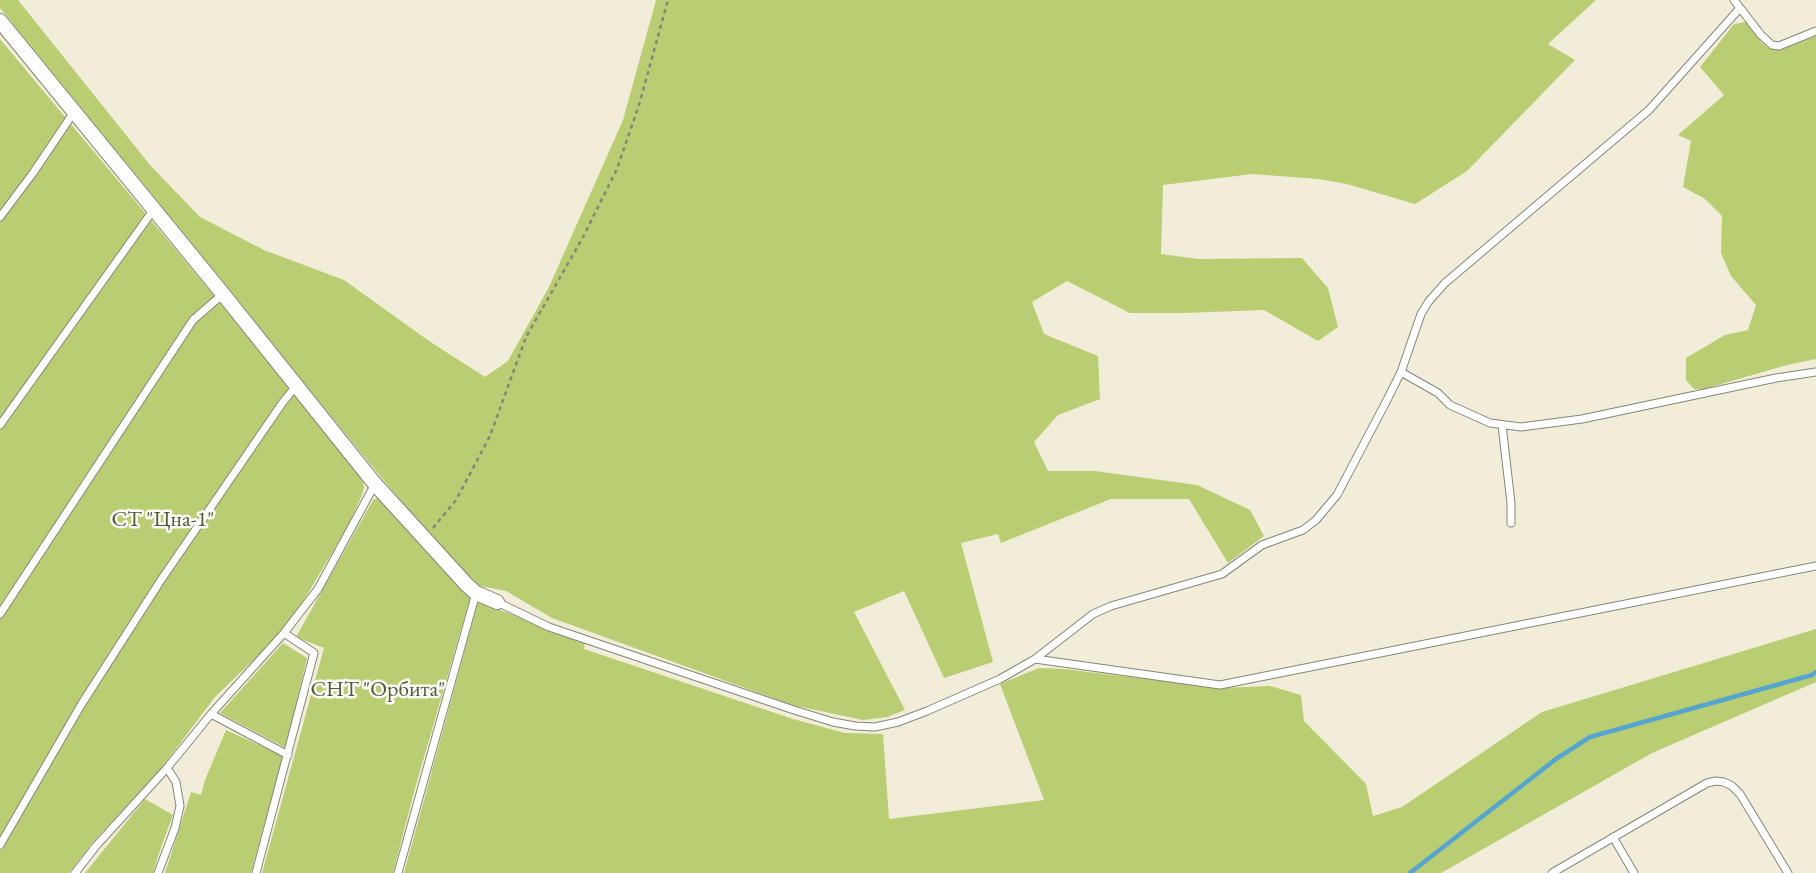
<!DOCTYPE html>
<meta charset="utf-8">
<style>
body{margin:0}
canvas{display:block;background:#f2edd8}
</style>
<canvas width="1816" height="873"></canvas>
<script>
const context = document.querySelector('canvas').getContext('2d');
context.lineJoin = 'round';
function paint(path, color) {
  context.fillStyle = color;
  context.fill(path, 'evenodd');
}
function poly(rows) {
  const path = new Path2D();
  for (const r of rows) {
    path.moveTo(r[0], r[1]);
    for (let i = 2; i < r.length; i += 2) path.lineTo(r[i], r[i + 1]);
  }
  return path;
}
function strokePath(path, color, width, dash) {
  context.strokeStyle = color;
  context.lineWidth = width;
  context.lineCap = dash ? 'butt' : 'round';
  context.setLineDash(dash || []);
  context.stroke(path);
}
function drawText(font, color, halo, rows, align = 'center') {
  context.font = font + ' "EB Garamond",serif';
  context.lineWidth = 5;
  context.setLineDash([]);
  context.textBaseline = 'middle';
  context.strokeStyle = halo;
  context.fillStyle = color;
  for (const [text, x, y, turn = 0] of rows) {
    context.save();
    context.translate(x, y);
    context.rotate((+turn || 0) * Math.PI / 180);
    context.textAlign = isNaN(turn) ? turn : align;
    if (halo) context.strokeText(text, 0, 0);
    context.fillText(text, 0, 0);
    context.restore();
  }
}
const green = poly([
 [0,0,18,0,150,165,200,217,264,250,344,280,429,341,485,377,508,361,549,287,623,120,656,0,1596,0,1548,44,1575,60,1467,171,1415,204,1347,184,1318,179,1252,174,1163,185,1161,254,1198,259,1302,258,1328,288,1338,327,1318,341,1264,310,1184,313,1130,313,1067,281,1032,302,1044,334,1098,356,1100,399,1058,415,1034,442,1048,471,1095,471,1197,485,1250,510,1264,536,1228,563,1189,499,1111,499,1001,543,998,534,961,543,993,662,944,678,904,591,854,612,905,710,887,717,863,720,792,705,552,618,506,591,475,585,390,488,161,209,0,8],
 [1746,22,1760,41,1768,48,1777,50,1788,47,1816,34,1816,359,1787,365,1704,389,1694,389,1686,380,1686,358,1725,335,1748,330,1756,305,1731,276,1721,253,1722,216,1705,199,1683,187,1691,141,1678,135,1724,95,1700,67,1734,24],
 [0,39,356,466,362,477,364,487,362,495,348,526,292,620,269,645,215,697,160,770,93,842,69,873,0,873],
 [379,497,470,596,470,598,414,792,393,873,262,873,324,648,296,637,373,500],
 [478,602,585,641,584,649,793,719,845,733,883,734,889,819,1044,800,1000,684,1039,668,1064,669,1221,688,1270,686,1301,695,1304,721,1366,784,1373,816,1402,807,1542,712,1816,629,1816,682,1652,753,1441,873,404,873],
 [283,643,307,658,286,748,220,713],
 [226,730,283,756,251,873,165,873,191,792,201,795,205,780],
 [145,799,173,815,159,853,153,873,85,873]
]);
const stream = poly([
 [1410,873,1556,759,1590,737,1812,675,1816,672]
]);
const path = poly([
 [433,528,456,500,490,436,526,337,582,239,617,169,639,105,668,0]
]);
const service = poly([
 [1734,0,1761,35,1772,45,1779,46,1816,31],
 [0,217,33,173,74,112],
 [1401,372,1438,393,1450,405,1490,423,1521,427,1582,419,1776,378,1816,372],
 [0,425,154,209],
 [1502,425,1511,503,1511,523],
 [497,602,549,627,794,710,833,722,855,726,875,727,898,722,927,711,1000,679,1035,659,1093,614,1111,606,1222,574,1262,545,1303,530,1316,520,1337,495,1387,400,1401,372,1421,314,1429,301,1445,283,1649,110,1740,8],
 [0,614,193,320,223,294],
 [1035,659,1220,685,1816,566],
 [211,714,288,755],
 [1613,837,1634,873],
 [0,845,81,705,161,580,283,402,297,385],
 [75,873,96,846,167,768,211,714,284,633,318,589,375,484],
 [158,873,175,828,180,806,176,782,167,768],
 [256,873,314,653,284,633],
 [398,873,476,593],
 [1552,873,1707,783,1716,781,1724,782,1732,786,1740,794,1788,873]
]);
const minor = poly([
 [0,21,223,294,375,484,467,585,476,593,497,602]
]);
const parkNames = [
 ["СТ \"Цна-1\"",163,520],
 ["CНТ \"Орбита\"",378,690]
];
paint(green, '#b9ce72');
strokePath(stream, '#57a4d0', 4.5);
strokePath(service, '#87847a', 9);
strokePath(minor, '#87847a', 16);
strokePath(path, '#87847a', 2.5, [4, 4]);
strokePath(service, '#fff', 7);
strokePath(minor, '#fff', 14);
drawText('22px', '#535a3a', '#fdfcf7', parkNames);
</script>
